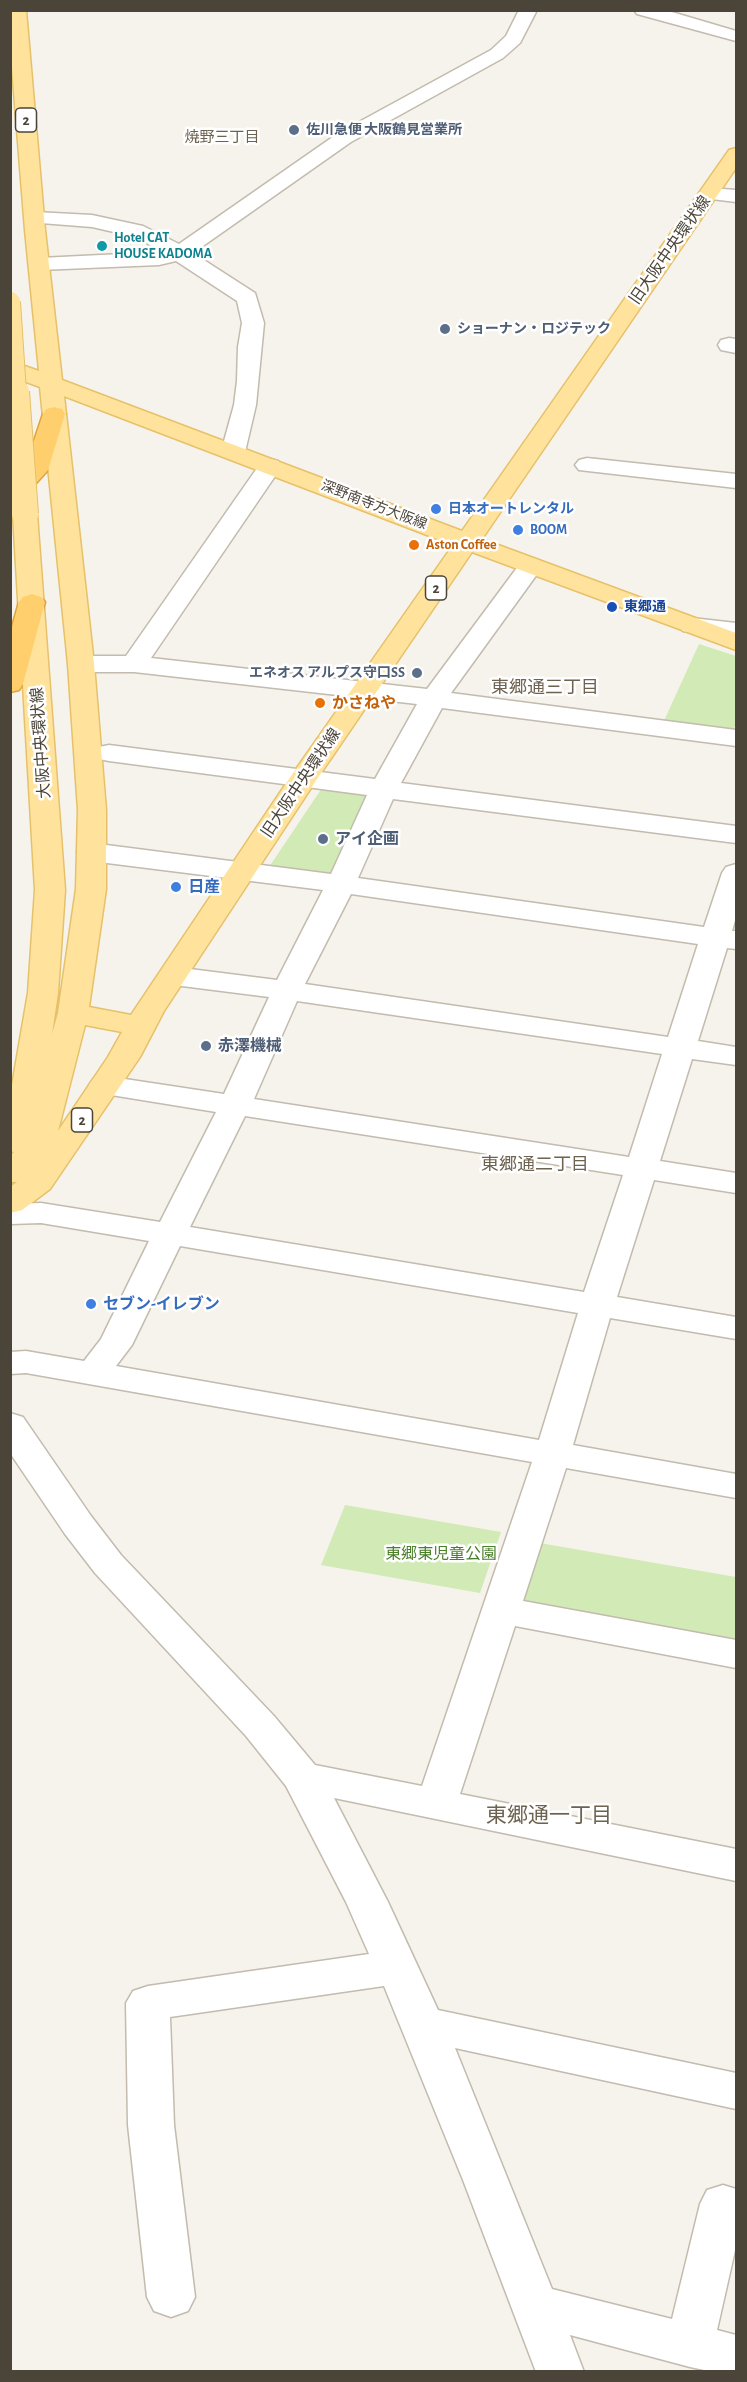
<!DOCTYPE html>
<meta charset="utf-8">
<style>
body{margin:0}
#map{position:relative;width:747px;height:2382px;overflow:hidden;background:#f6f3ec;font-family:"Alegreya Sans",sans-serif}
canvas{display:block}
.frame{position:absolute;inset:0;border:12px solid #4b4439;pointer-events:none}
</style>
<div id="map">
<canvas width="747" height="2382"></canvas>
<div class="frame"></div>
</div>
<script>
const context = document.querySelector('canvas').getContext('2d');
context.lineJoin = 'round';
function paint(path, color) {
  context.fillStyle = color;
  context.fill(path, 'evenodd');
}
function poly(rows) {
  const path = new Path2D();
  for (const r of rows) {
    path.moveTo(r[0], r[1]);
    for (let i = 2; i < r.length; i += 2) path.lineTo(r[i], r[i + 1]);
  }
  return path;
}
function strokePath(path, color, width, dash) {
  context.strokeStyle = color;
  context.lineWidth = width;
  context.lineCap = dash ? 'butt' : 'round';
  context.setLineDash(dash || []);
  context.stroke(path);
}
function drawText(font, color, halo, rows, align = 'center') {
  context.font = font + ' "Alegreya Sans","Noto Sans JP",sans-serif';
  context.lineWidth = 5;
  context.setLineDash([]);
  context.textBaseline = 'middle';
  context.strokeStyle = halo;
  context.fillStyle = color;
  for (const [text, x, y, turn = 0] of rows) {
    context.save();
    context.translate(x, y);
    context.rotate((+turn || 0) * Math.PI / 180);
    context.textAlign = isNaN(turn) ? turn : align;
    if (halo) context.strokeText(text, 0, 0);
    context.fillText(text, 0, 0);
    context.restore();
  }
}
const green = poly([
 [699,644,736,656,736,722,733,732,663,723],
 [322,788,373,796,330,879,267,870],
 [345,1505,501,1532,480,1593,321,1565],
 [534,1542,736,1577,736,1644,514,1605]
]);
const minor = poly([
 [519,10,537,10,520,43,503,58,351,142,193,253,255,293,264,323,256,405,245,452,241,457,233,459,225,457,221,452,234,405,237,381,238,347,242,323,237,301,176,261,159,265,40,270,33,268,29,264,33,260,40,258,162,252,136,237,92,227,28,222,25,218,28,214,35,212,92,215,143,226,179,244,337,134,491,50,506,36,519,10],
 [634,10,665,10,736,31,736,41,637,14,634,10],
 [710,188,736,190,736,202,703,198,700,194,703,190,710,188],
 [729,338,736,339,736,353,721,350,718,345,721,340,729,338],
 [587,458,736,474,736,488,579,470,575,465,579,460,587,458],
 [270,459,278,461,282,466,151,658,427,689,522,561,531,559,540,561,543,566,451,693,736,730,736,746,442,708,401,783,736,826,736,843,393,799,358,878,704,927,722,873,726,867,736,864,736,917,732,931,736,931,736,949,727,948,698,1041,736,1047,736,1065,692,1059,660,1161,736,1173,736,1193,654,1180,617,1297,736,1317,736,1339,610,1318,573,1445,736,1474,736,1498,566,1468,523,1601,736,1640,736,1668,515,1626,460,1794,736,1849,736,1881,334,1798,388,1902,438,2010,736,2073,736,2109,455,2048,552,2289,672,2319,700,2204,707,2190,723,2185,736,2189,736,2246,717,2330,736,2335,736,2372,714,2372,690,2367,570,2335,584,2372,536,2372,463,2180,384,1986,170,2017,174,2125,195,2297,188,2311,171,2317,154,2311,147,2297,128,2125,126,2003,133,1991,148,1986,369,1954,346,1902,286,1786,246,1736,95,1573,65,1534,10,1453,10,1413,23,1417,91,1516,121,1555,274,1716,315,1765,422,1786,532,1462,26,1373,10,1374,10,1352,26,1351,84,1361,101,1339,149,1241,41,1223,10,1224,10,1204,41,1203,160,1222,216,1112,105,1094,94,1092,89,1085,94,1078,105,1076,224,1094,269,997,174,985,163,982,159,976,163,970,174,967,277,980,323,890,91,861,81,858,77,852,81,846,91,843,331,874,367,795,109,761,99,759,95,753,99,747,109,745,375,779,417,704,134,672,81,672,72,670,68,664,72,658,81,656,126,656,262,461,270,459],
 [351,894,698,944,668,1037,305,984,351,894],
 [297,1001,662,1054,629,1157,254,1099,297,1001],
 [245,1116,623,1175,584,1292,190,1227,245,1116],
 [180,1246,578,1313,539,1440,116,1366,132,1345,180,1246],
 [692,618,736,623,736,639,683,631,679,626,683,621,692,618]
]);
const major = poly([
 [10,10,26,10,45,230,62,380,462,531,729,150,736,148,736,168,482,539,736,633,736,650,472,552,317,779,164,1011,140,1057,50,1189,22,1210,10,1213,10,1187,17,1182,10,1182,10,1156,14,1152,10,1151,10,1097,28,993,35,890,13,514,16,509,25,507,34,509,37,514,65,890,58,993,52,1034,58,1013,76,889,78,810,68,664,40,387,10,376,10,361,39,371,25,230,10,42,10,10],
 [64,396,453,545,289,779,131,1015,89,1007,106,889,106,810,94,664,64,396],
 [85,1025,122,1032,108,1057,58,1131,85,1025]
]);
const highway = poly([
 [54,407,62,409,65,414,48,470,19,502,10,504,10,483,25,468,43,414,46,409,54,407],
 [32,594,41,597,45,602,23,684,19,690,10,692,10,634,19,602,23,597,32,594]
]);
const majorBridgeFar1 = poly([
 [10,302,16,393]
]);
const majorBridge = poly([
 [16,392,25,514]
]);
const markers = [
 [294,130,6,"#5c6f8a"],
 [102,246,6,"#0f9aa8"],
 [445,329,6,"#5c6f8a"],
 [436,509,6,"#3f7fe0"],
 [518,530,6,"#3f7fe0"],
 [414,545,6,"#e8710a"],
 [612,607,6,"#1a4fb4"],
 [417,673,6,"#5c6f8a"],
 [320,703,6,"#e8710a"],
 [323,839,6,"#5c6f8a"],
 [176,887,6,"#3f7fe0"],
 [206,1046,6,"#5c6f8a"],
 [91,1304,6,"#3f7fe0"]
];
const farServicenames = [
 ["佐川急便 大阪鶴見営業所",306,130],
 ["ショーナン・ロジテック",457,329],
 ["エネオス アルプス守口SS",405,673,"right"]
];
const farCulturenames = [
 ["Hotel CAT",114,238],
 ["HOUSE KADOMA",114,254]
];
const farStreetnames = [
 ["深野南寺方大阪線",374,505,21]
];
const farShopnames = [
 ["日本オートレンタル",448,509],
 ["BOOM",530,530]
];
const farFoodnames = [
 ["Aston Coffee",426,545]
];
const farTransitnames = [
 ["東郷通",624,607]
];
const shields = [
 [26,120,21],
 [436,588,21],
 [82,1120,21]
];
const shieldNames = [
 ["2",26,120],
 ["2",436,588],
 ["2",82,1120]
];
const farNeighbourhoodnames = [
 ["焼野三丁目",222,137]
];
const streetNames = [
 ["旧大阪中央環状線",670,250,-55],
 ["大阪中央環状線",41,743,-94],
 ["旧大阪中央環状線",301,783,-56]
];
const foodNames = [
 ["かさねや",332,703]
];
const serviceNames = [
 ["アイ企画",335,839],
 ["赤澤機械",218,1046]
];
const shopNames = [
 ["日産",188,887],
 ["セブン-イレブン",103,1304]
];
const parkNames = [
 ["東郷東児童公園",441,1554]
];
const neighbourhoodNames = [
 ["東郷通三丁目",545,688],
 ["東郷通二丁目",535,1165]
];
const nearNeighbourhoodnames = [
 ["東郷通一丁目",549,1816]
];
paint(green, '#d2eab5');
strokePath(minor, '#c2bbae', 3);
strokePath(major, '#e6c16a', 3);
strokePath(highway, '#e0a43c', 3);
paint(minor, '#fff');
paint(major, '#ffe39c');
paint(highway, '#ffcf6e');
strokePath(majorBridgeFar1, '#e6c16a', 22, []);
strokePath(majorBridge, '#e6c16a', 28, []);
strokePath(majorBridgeFar1, '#ffe39c', 20);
strokePath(majorBridge, '#ffe39c', 26);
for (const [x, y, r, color] of markers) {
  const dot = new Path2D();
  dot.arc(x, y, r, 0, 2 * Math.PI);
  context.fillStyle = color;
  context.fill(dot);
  strokePath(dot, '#fff', 2);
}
drawText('bold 14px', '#4e5e75', '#fff', farServicenames, 'left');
drawText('bold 14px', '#0d838f', '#fff', farCulturenames, 'left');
drawText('14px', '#4b4439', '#fff', farStreetnames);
drawText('bold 14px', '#366cbe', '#fff', farShopnames, 'left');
drawText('bold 14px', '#c56008', '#fff', farFoodnames, 'left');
drawText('bold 14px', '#164399', '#fff', farTransitnames, 'left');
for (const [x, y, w] of shields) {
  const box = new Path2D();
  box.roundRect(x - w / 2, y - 12, w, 24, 4.5);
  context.fillStyle = '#fff';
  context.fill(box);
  strokePath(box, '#4b4439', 1.5);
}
drawText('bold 15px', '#4b4439', null, shieldNames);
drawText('15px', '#6e6250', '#fff', farNeighbourhoodnames);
drawText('16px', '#4b4439', '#fff', streetNames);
drawText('bold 16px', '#c56008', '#fff', foodNames, 'left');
drawText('bold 16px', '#4e5e75', '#fff', serviceNames, 'left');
drawText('bold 16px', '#366cbe', '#fff', shopNames, 'left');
drawText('16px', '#4a7f2a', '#fff', parkNames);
drawText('18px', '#6e6250', '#fff', neighbourhoodNames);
drawText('21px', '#6e6250', '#fff', nearNeighbourhoodnames);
</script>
